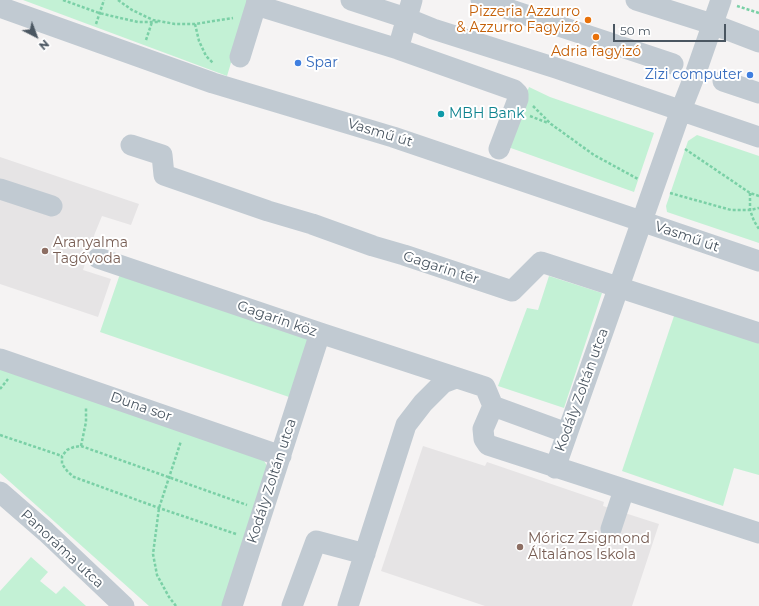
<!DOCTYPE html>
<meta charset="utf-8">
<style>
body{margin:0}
#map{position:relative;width:759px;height:606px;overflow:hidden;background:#f5f3f3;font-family:Montserrat,sans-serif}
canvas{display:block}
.north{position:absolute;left:16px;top:16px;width:40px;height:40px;-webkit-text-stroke:3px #fff;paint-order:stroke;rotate:138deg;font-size:11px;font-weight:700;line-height:16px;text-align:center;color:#4a5661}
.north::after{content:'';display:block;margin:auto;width:14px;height:18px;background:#4a5661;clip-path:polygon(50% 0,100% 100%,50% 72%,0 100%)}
.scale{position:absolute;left:613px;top:24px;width:113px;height:18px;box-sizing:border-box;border:2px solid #4a5661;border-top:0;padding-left:5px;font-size:12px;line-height:14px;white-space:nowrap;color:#4a5661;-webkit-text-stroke:3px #fff;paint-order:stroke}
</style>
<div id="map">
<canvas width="759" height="606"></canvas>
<div class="north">N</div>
<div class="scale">50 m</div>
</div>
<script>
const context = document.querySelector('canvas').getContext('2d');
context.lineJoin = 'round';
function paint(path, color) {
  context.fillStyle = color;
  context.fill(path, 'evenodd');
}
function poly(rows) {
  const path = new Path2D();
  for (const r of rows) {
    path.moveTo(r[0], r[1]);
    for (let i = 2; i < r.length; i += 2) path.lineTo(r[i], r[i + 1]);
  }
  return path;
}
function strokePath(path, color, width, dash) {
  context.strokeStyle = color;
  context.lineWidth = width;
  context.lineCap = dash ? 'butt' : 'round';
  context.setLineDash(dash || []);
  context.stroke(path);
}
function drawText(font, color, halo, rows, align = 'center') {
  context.font = font + ' Montserrat,sans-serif';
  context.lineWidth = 4;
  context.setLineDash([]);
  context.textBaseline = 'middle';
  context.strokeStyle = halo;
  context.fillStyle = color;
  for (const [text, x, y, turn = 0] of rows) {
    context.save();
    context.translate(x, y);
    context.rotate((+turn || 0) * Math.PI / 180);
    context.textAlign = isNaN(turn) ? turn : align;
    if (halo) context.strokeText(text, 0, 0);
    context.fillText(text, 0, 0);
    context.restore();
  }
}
const education = poly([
 [0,157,139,204,131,225,102,216,95,233,83,270,111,279,98,317,0,284],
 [423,446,485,466,487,462,604,502,603,506,659,524,632,606,485,606,381,571]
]);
const green = poly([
 [23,0,250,0,227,76],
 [529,87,550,97,654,133,634,192,508,147],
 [697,135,759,156,759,243,667,212,666,206,688,141],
 [120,274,309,338,289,397,100,332],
 [549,276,602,293,564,408,498,386,527,308,538,310],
 [675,313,759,342,759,475,734,468,723,506,622,471],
 [0,366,262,457,267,466,222,606,149,606,0,473],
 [31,557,48,572,40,581,56,594,64,586,86,606,0,606,0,591]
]);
const path = poly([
 [63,0,99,13,116,17,138,22,158,22],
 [118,0,132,10,153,20,175,24,195,24,233,18],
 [737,6,759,13],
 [96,24,104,0],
 [195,24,199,41,206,56,213,63],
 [146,40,152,22],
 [533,106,551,124,594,155,638,179],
 [530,116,548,123],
 [685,149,750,193,759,196],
 [670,193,731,210,750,210,759,208],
 [750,193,750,210,754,221,759,229],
 [0,389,8,379],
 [0,435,62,456],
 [81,446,86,422,86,407],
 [236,534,159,508,74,477,68,472,62,464,62,456,67,450,74,447,81,446,247,505],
 [176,606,169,597,157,575,153,554,159,508,181,441]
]);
const minor = poly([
 [257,0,256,5,398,49,514,90,518,94,518,99,499,149],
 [351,0,406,18,433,29,556,68,759,137],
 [481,0,673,64],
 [636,0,712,24,759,42],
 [0,7,213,83,393,137,759,261],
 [398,49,412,0],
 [240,57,256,5],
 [723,81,759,93],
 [131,145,162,155,164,175,268,211,312,224,373,246,404,255,512,291,541,262,759,333],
 [0,189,52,206],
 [98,258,320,333,485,387,493,406],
 [0,359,281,456],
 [493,406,483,429,484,439,488,445,759,533],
 [493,406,567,433],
 [555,468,681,110,696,72,721,0],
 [0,492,46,532,124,606],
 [611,529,624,490],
 [232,606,320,333],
 [292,606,316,541,365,554],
 [348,606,406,425,423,403,443,383,456,378]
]);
const markers = [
 [588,20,4,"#e8710a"],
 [596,37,4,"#e8710a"],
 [298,63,4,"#3f7fe0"],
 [750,75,4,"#3f7fe0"],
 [441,114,4,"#0f9aa8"],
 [45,251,4,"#8d6e63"],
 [520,547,4,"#8d6e63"]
];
const foodNames = [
 ["Pizzeria Azzurro",580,12],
 ["& Azzurro Fagyizó",580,28],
 ["Adria fagyizó",596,52,"center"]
];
const shopNames = [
 ["Spar",306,63],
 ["Zizi computer",742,75,"right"]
];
const cultureNames = [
 ["MBH Bank",449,114]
];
const streetNames = [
 ["Vasmű út",380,133,17],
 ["Vasmű út",687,237,19],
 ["Gagarin tér",441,268,18],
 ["Gagarin köz",277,319,19],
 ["Kodály Zoltán utca",582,390,-70],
 ["Duna sor",141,407,19],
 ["Kodály Zoltán utca",272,481,-72],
 ["Panoráma utca",62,549,43]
];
const educationNames = [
 ["Aranyalma",53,243],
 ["Tagóvoda",53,259],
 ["Móricz Zsigmond",528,539],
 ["Általános Iskola",528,555]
];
paint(education, '#e6e4e5');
paint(green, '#c3f1d5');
strokePath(path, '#7ad0a6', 2.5, [3, 2]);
strokePath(minor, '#c1cad2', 21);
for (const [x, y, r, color] of markers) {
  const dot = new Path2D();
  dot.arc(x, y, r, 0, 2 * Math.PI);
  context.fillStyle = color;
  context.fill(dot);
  strokePath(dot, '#fff', 1.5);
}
drawText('14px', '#c56008', '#fff', foodNames, 'right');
drawText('14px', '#366cbe', '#fff', shopNames, 'left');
drawText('14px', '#0d838f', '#fff', cultureNames, 'left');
drawText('14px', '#4a5661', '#fff', streetNames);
drawText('14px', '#785e54', '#fff', educationNames, 'left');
</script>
